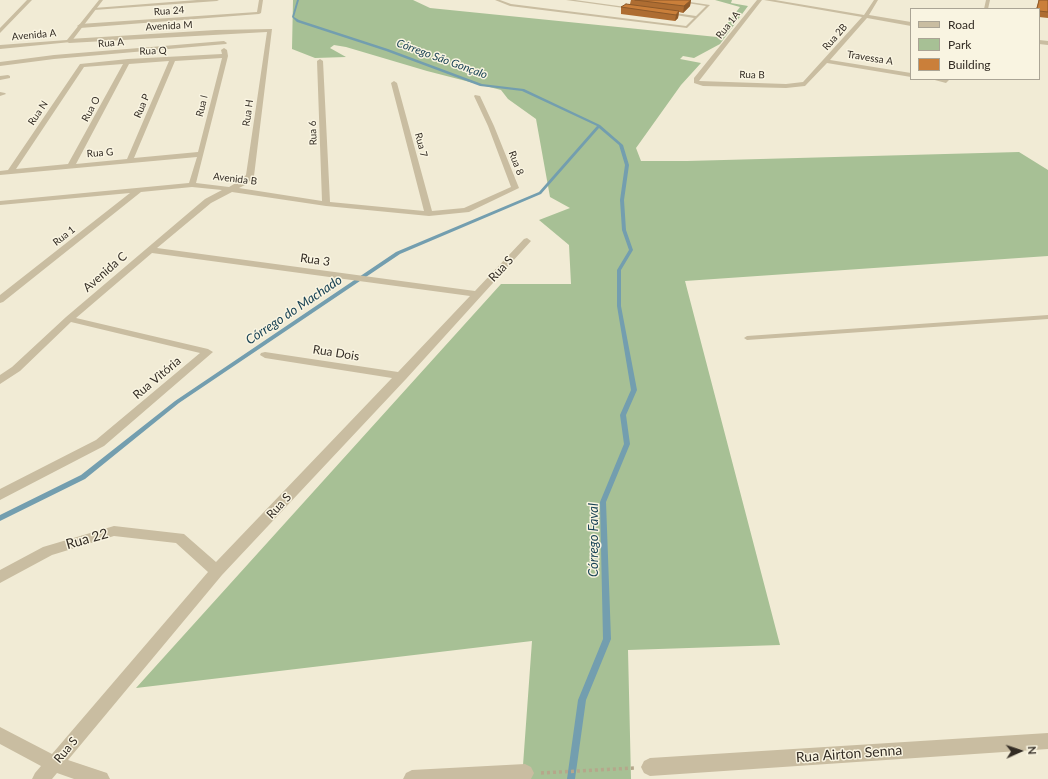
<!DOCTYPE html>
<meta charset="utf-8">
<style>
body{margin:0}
#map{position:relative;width:1048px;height:779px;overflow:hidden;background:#f1ebd5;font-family:Lato,sans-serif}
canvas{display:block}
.legend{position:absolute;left:910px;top:8px;width:130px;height:72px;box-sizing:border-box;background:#f9f4e1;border:1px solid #aaa495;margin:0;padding:5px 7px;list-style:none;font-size:12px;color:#332c24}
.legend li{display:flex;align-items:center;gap:8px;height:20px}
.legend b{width:20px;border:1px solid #aaa495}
.north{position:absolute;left:1000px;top:731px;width:40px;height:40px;-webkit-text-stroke:3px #f9f4e1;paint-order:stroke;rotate:87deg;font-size:11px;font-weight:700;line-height:16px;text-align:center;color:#332c24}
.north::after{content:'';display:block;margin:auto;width:14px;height:18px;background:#332c24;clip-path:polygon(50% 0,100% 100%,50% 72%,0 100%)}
</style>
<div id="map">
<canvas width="1048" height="779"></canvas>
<ul class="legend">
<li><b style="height:5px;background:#c9bda1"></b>Road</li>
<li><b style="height:11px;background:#a7c095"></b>Park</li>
<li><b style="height:11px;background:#ca7f3a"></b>Building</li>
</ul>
<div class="north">N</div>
</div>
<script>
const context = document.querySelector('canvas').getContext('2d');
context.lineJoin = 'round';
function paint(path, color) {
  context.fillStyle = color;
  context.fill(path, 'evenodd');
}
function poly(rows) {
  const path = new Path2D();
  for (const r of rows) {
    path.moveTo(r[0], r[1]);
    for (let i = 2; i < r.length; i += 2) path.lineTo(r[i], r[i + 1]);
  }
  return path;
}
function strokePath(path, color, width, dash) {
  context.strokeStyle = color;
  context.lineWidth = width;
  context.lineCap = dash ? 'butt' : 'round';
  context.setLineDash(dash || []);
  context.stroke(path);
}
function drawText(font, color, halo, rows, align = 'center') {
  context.font = font + ' Lato,sans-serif';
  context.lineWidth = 3;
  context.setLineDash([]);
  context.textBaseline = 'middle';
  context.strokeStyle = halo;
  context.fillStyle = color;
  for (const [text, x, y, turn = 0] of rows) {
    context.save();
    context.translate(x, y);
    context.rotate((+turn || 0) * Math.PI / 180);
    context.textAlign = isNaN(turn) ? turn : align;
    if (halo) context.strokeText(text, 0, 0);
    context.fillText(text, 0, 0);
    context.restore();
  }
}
const green = poly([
 [293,0,413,0,430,8,717,37,740,7,715,0,732,0,731,3,748,6,720,44,694,58,683,56,680,59,701,63,681,85,636,148,641,161,687,161,1019,152,1048,170,1048,256,685,281,780,645,628,650,631,779,522,779,532,641,136,688,501,284,571,284,569,245,539,220,570,208,550,197,536,119,508,99,501,90,427,71,346,47,334,45,330,48,346,57,315,58,292,49]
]);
const stream = poly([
 [297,0,299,0,294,17,299,20,388,49,482,84,524,89,600,125,623,145,629,165,624,200,626,230,633,250,621,270,621,306,637,390,626,415,630,444,606,502,611,639,586,700,575,779,567,779,578,700,603,639,600,502,624,444,620,415,631,390,617,306,617,270,629,250,622,230,620,200,625,165,619,145,599,128,541,194,400,254,179,403,85,479,0,521,0,515,81,475,175,401,396,252,539,192,597,126,522,91,480,86,386,51,297,22,292,17,297,0]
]);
const path = poly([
 [541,773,634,768]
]);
const service = poly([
 [495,0,500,0,511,4,686,26,694,18,669,14,668,12,696,16,706,6,668,0,677,0,710,5,687,28,510,6,495,0],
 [566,0,575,0,633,8,631,9,566,0],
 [1048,315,1048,319,747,340,744,338,747,336,1048,315]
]);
const minor = poly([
 [27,0,32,0,0,33,0,28,27,0],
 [197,0,219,0,217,1,94,10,92,9,94,8,197,0],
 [259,0,263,0,261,13,259,14,80,28,77,26,80,24,257,12,259,0],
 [757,0,762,0,699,81,786,84,803,82,862,17,764,0,775,0,864,15,874,0,878,0,869,15,911,22,911,26,867,18,830,60,911,73,911,77,827,63,805,86,786,88,703,86,694,83,694,78,757,0],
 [986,0,990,0,988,9,984,9,986,0],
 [272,29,254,176,247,184,239,188,322,201,317,61,320,59,323,61,330,202,424,211,391,83,394,81,397,83,432,211,464,208,511,187,488,126,474,96,475,95,480,96,494,126,519,188,469,212,429,216,326,206,232,192,211,203,157,248,475,291,524,239,527,238,531,241,406,379,222,575,68,760,107,773,110,779,74,779,57,773,52,779,32,779,35,773,41,766,0,744,0,727,52,754,208,572,176,543,114,536,52,555,0,583,0,570,43,547,114,526,184,534,216,562,392,378,265,358,260,355,261,353,265,352,398,372,470,296,152,253,76,318,208,349,213,352,104,446,0,500,0,489,96,440,200,353,71,322,20,371,0,384,0,375,12,367,66,317,205,199,222,190,192,187,141,192,3,302,0,303,0,295,130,193,0,205,0,201,189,183,197,157,0,175,0,171,8,170,80,64,128,59,222,54,221,50,224,48,227,50,228,56,196,183,229,187,241,180,246,175,267,32,69,43,66,41,69,39,216,30,272,29],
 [222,58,198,152,134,158,175,61,222,58],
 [169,61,127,159,76,164,129,64,169,61],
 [123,64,68,164,16,169,84,67,123,64],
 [1039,40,1048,41,1048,45,1039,44,1039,40],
 [224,41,227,43,226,44,54,59,0,66,0,62,54,55,224,41],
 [8,75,10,76,10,78,0,80,0,76,8,75],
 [931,79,950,79,946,83,931,79],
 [0,92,5,93,6,94,0,96,0,92],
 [1048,733,1048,749,650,776,644,773,641,767,644,761,650,758,1048,733],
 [525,764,531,767,534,773,531,779,403,779,406,773,412,770,525,764]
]);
const tertiary = poly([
 [99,0,103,0,71,42,0,49,0,45,67,40,99,0]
]);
const wall = poly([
 [631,0,691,0,690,6,683,13,679,12,678,18,675,21,621,14,621,7,630,4],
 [1039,0,1048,0,1048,18,1039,17,1039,9,1036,9]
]);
const shadedWall = poly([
 [691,0,690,6,683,13,684,6],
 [679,11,678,18,675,21,676,15]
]);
const building = poly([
 [635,0,691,0,684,6,635,0],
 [1039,0,1048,0,1048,12,1039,11,1039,9,1037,9,1039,0],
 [626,4,679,11,676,15,621,7,626,4]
]);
const farStreetnames = [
 ["Rua 24",169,11,-4],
 ["Rua 1A",728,25,-52],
 ["Avenida M",169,26,-3],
 ["Avenida A",34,35,-5],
 ["Rua 2B",835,37,-49],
 ["Rua A",111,43,-5],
 ["Rua Q",153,51,-2],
 ["Travessa A",870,58,9],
 ["Rua B",752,75,1],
 ["Rua P",142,106,-67],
 ["Rua I",202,106,-76],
 ["Rua O",91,109,-61],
 ["Rua N",38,113,-56],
 ["Rua H",248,113,-82],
 ["Rua 6",313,133,-92],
 ["Rua 7",421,145,75],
 ["Rua G",100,153,-5],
 ["Rua 8",516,163,69],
 ["Avenida B",235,179,7],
 ["Rua 1",64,236,-38]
];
const farWaternames = [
 ["Córrego São Gonçalo",442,59,20]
];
const streetNames = [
 ["Rua 3",315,260,8],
 ["Rua S",501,269,-47],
 ["Avenida C",105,272,-41],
 ["Rua Dois",336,353,9],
 ["Rua Vitória",157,378,-40],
 ["Rua S",279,506,-47],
 ["Rua S",66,750,-50]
];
const waterNames = [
 ["Córrego do Machado",294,310,-34],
 ["Córrego Faval",594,540,-90]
];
const nearStreetnames = [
 ["Rua 22",87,539,-16],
 ["Rua Airton Senna",849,754,-4]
];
paint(green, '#a7c095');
paint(stream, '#739eaf');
strokePath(path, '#b5a78b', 3.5, [3, 3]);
paint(service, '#c9bda1');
paint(minor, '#c9bda1');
paint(tertiary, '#c9bda1');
paint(wall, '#ae6d32');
paint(shadedWall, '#8d5929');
paint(building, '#ca7f3a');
strokePath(building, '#8d5929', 1);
drawText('10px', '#332c24', '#f9f4e1', farStreetnames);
drawText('italic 11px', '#194355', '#f9f4e1', farWaternames);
drawText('12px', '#332c24', '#f9f4e1', streetNames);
drawText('italic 13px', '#194355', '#f9f4e1', waterNames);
drawText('14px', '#332c24', '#f9f4e1', nearStreetnames);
</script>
